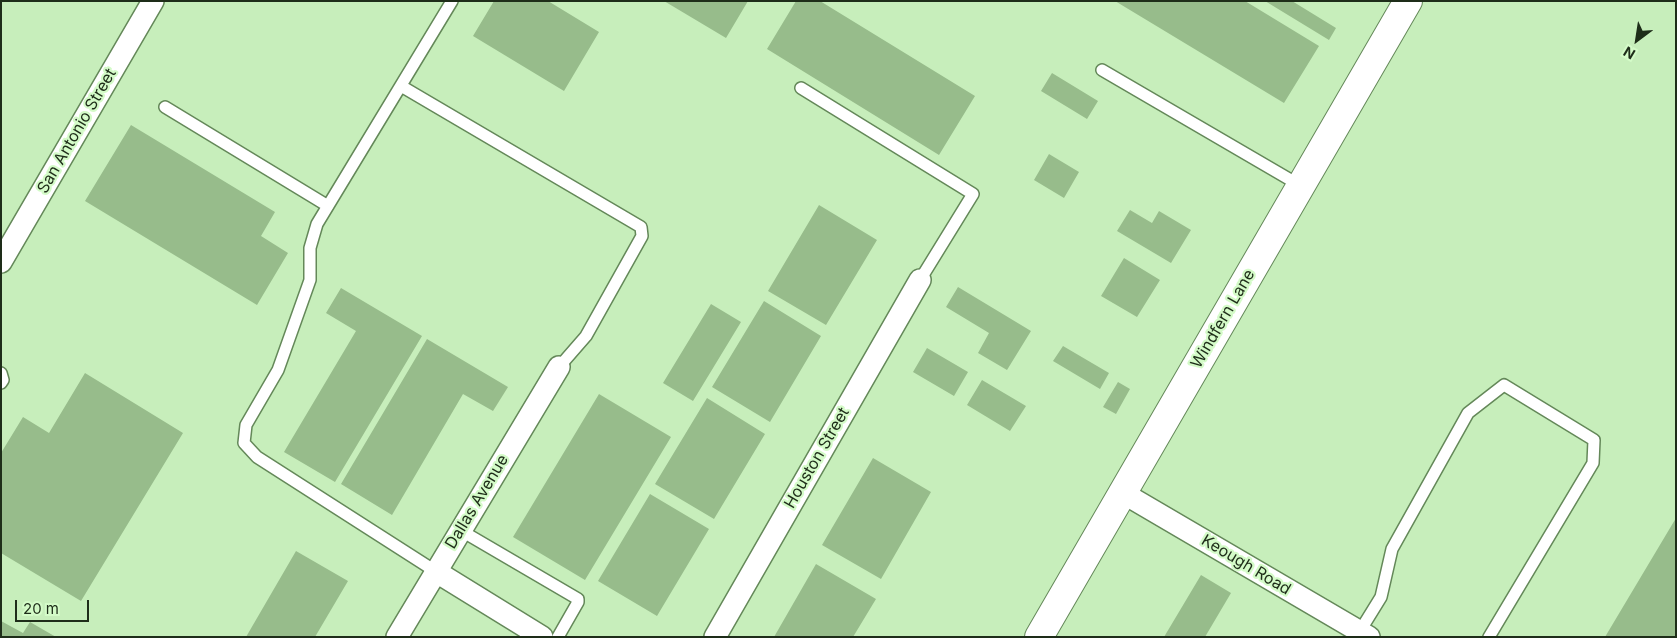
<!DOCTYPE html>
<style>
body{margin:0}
#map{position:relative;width:1677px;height:638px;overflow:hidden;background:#c7eebb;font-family:Inter,sans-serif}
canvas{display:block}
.frame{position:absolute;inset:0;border:2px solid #1e2d19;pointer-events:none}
.north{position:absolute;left:1612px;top:15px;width:50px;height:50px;-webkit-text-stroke:4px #d4fbc8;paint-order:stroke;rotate:211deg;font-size:14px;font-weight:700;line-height:20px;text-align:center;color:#1e2d19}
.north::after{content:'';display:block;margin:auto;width:18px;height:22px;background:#1e2d19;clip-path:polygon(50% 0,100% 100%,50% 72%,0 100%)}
.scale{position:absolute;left:15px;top:600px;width:74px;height:22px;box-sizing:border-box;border:2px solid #1e2d19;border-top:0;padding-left:6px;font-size:15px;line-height:18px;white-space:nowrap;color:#1e2d19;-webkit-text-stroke:4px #d4fbc8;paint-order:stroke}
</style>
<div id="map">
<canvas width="1677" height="638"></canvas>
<div class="frame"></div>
<div class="north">N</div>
<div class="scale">20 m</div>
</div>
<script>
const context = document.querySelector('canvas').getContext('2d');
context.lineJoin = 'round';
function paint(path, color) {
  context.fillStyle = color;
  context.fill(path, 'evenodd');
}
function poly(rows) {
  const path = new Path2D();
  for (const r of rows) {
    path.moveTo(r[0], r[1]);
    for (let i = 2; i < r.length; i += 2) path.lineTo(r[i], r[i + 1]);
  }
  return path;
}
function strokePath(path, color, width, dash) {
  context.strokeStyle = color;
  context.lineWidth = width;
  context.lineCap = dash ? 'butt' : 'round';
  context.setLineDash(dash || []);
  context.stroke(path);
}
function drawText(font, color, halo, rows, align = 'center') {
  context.font = font + ' Inter,sans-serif';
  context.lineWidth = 4.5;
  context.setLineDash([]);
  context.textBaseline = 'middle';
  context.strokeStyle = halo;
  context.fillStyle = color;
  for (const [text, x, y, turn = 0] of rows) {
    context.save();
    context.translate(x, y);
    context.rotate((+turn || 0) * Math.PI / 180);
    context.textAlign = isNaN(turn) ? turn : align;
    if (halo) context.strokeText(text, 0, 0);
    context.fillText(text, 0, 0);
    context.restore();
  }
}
const building = poly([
 [494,1,548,1,599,32,564,91,473,36],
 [664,1,748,1,726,38],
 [796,1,820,1,975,96,939,155,767,49],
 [1115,1,1245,1,1319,46,1284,103],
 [1265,1,1292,1,1336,28,1329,40],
 [1052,73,1098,101,1087,119,1041,91],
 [131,125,275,212,261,236,288,253,257,305,85,201],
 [1049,154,1079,172,1064,198,1034,180],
 [819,205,877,240,826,325,768,291],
 [1130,210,1152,223,1159,211,1191,230,1171,263,1117,231],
 [1124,258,1160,280,1137,317,1101,296],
 [958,287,1031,331,1007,370,978,353,989,333,946,307],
 [341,288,422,336,335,482,284,452,356,331,326,313],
 [764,301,821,336,770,422,712,387],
 [711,304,741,322,693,401,663,383],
 [427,339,508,387,493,411,463,394,392,515,341,484],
 [1063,346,1109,373,1100,389,1053,361],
 [927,348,968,372,954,396,913,372],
 [85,373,183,433,81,601,1,553,1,453,23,417,49,433],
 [982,380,1026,406,1010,431,967,405],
 [1118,382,1130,389,1116,414,1103,407],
 [599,394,671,437,585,580,513,537],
 [707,398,765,434,714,519,655,484],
 [873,458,931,492,881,579,822,545],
 [650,494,709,529,657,616,598,581],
 [1676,518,1676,637,1605,637],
 [296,551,348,581,315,637,246,637],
 [816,564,876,599,853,637,774,637],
 [1201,575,1231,593,1205,637,1164,637],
 [1,621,23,633,30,622,56,637,1,637]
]);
const lane = poly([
 [1102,70,1301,186],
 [401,86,641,227,642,236,586,336,559,367],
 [801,88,973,194,920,280],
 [165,107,328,206],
 [1,373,3,380,1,383],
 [460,530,578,599,578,602,558,637],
 [435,571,257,457,244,443,246,425,278,370,310,280,310,248,317,224,452,1],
 [1360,631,1381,597,1392,549,1468,413,1504,385,1594,440,1593,463,1489,637]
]);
const street = poly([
 [1,262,153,1],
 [1123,493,1369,637],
 [435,571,542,637],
 [397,637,559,367],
 [715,637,920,280]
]);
const secondary = poly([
 [1039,637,1408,1]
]);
const streetNames = [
 ["San Antonio Street",77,131,-60],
 ["Windfern Lane",1223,319,-60],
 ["Houston Street",817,458,-60],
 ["Dallas Avenue",477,502,-59],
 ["Keough Road",1246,565,31]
];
paint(building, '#97bc8b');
strokePath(lane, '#648859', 14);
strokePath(street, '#648859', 24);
strokePath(secondary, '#648859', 30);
strokePath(lane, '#fff', 11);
strokePath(street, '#fff', 21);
strokePath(secondary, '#fff', 28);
drawText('16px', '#1e2d19', '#d4fbc8', streetNames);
</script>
